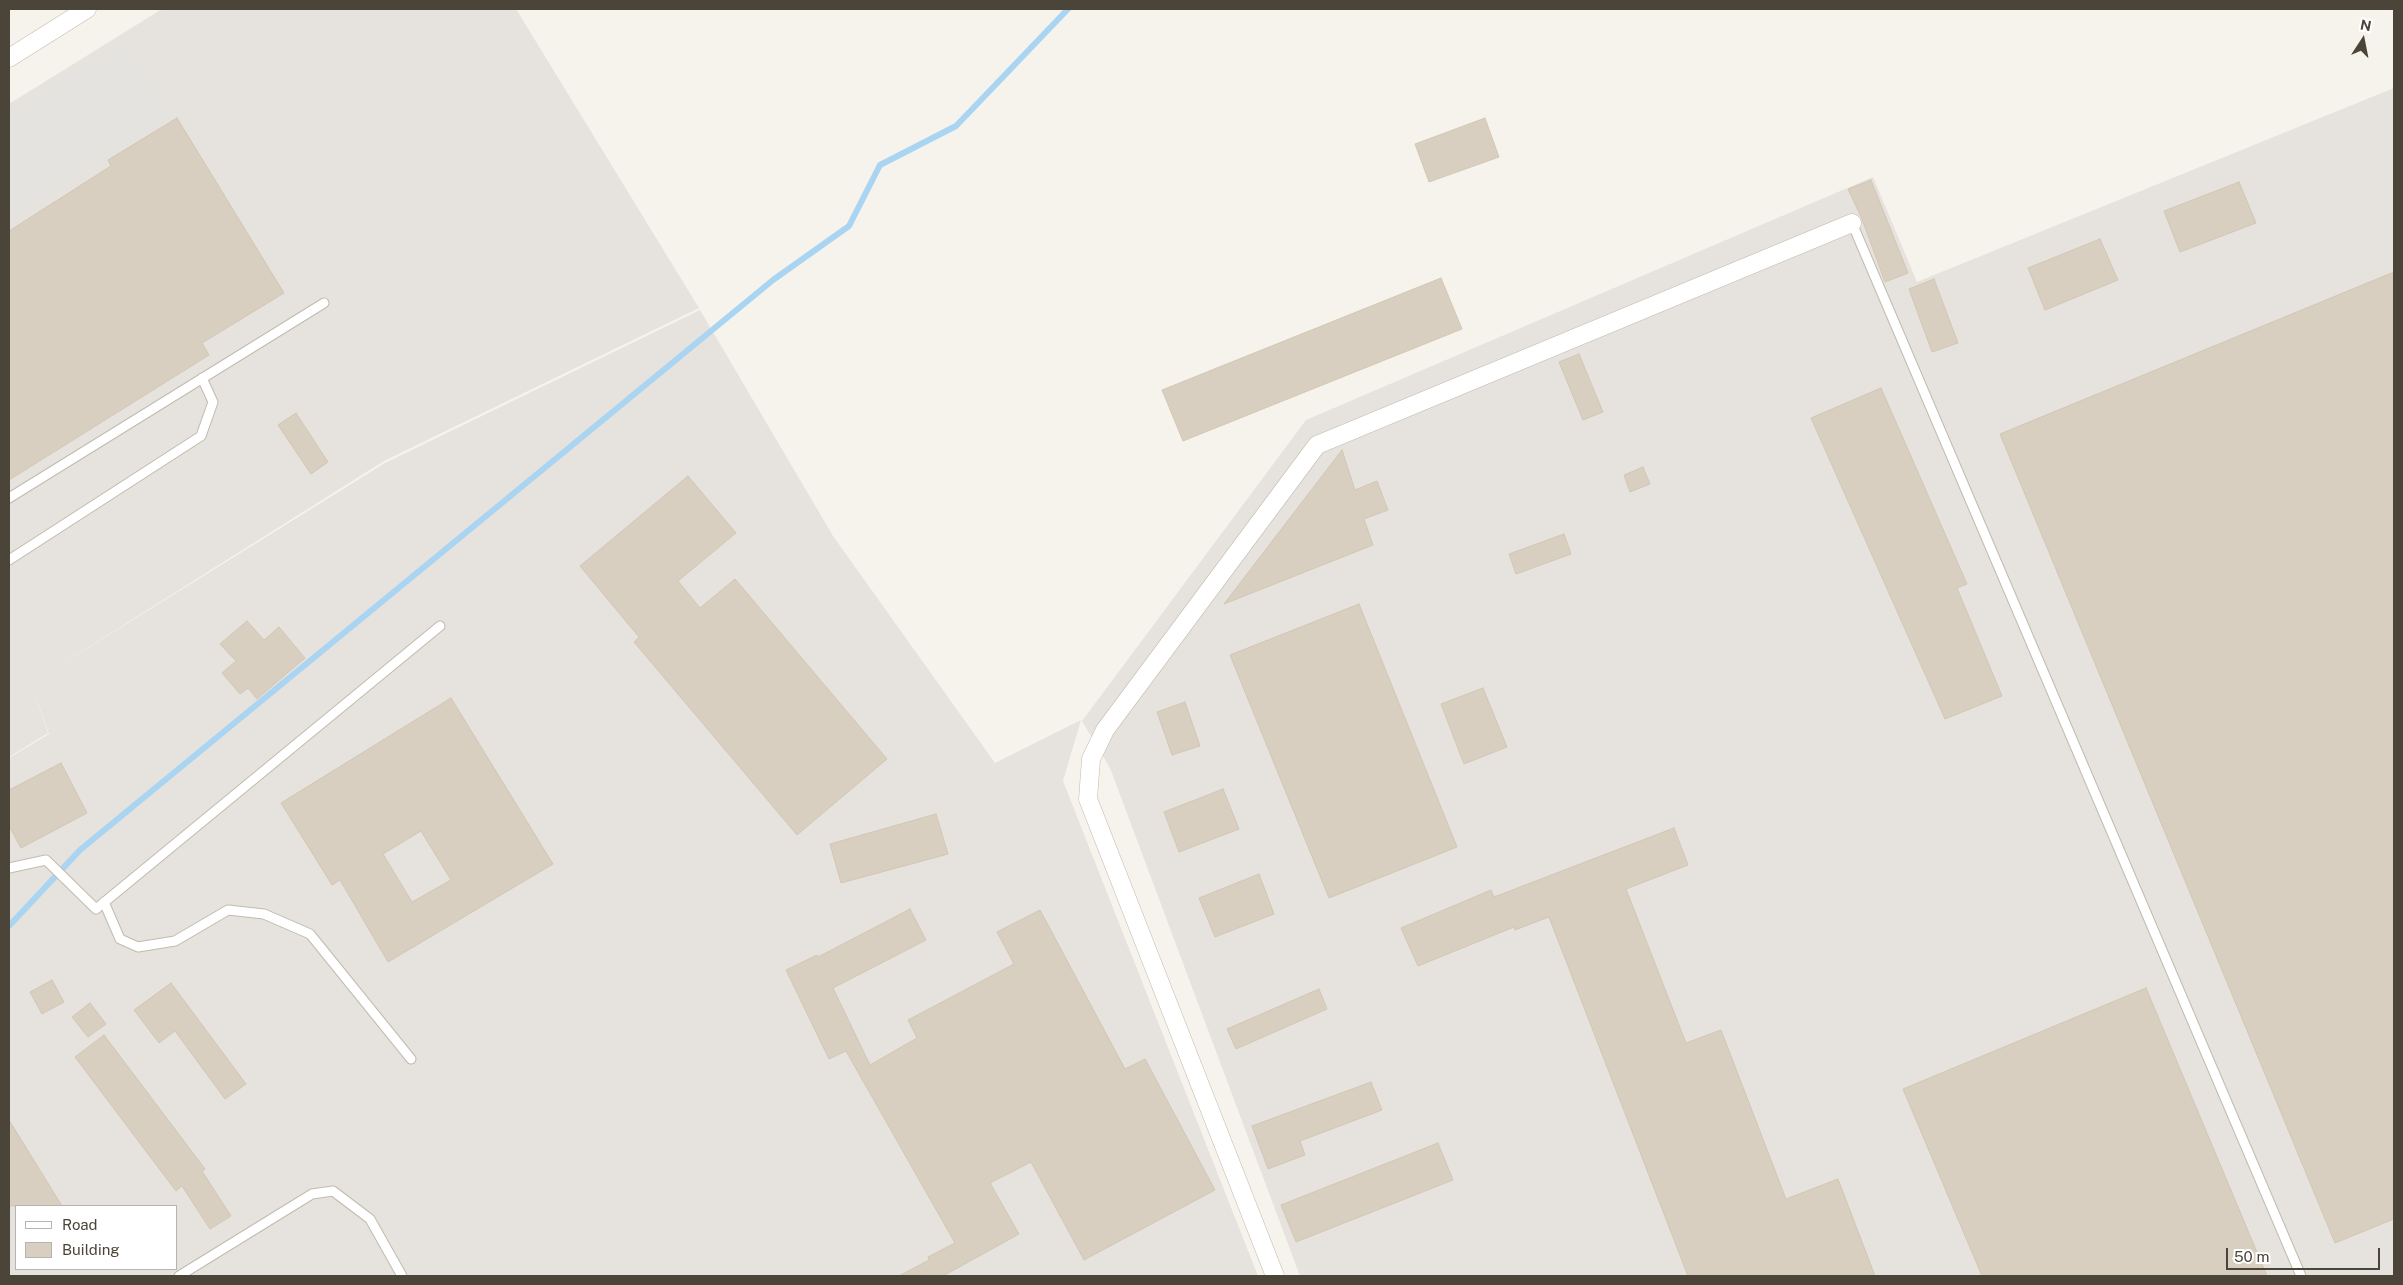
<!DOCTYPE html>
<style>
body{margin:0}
#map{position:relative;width:2403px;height:1285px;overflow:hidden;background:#f6f3ec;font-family:"Public Sans",sans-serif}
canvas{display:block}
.frame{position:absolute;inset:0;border:10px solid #4b4439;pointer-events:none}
.legend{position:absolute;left:15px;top:1205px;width:162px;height:65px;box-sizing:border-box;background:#fff;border:1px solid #b7b4b0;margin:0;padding:6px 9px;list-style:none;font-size:15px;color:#4b4439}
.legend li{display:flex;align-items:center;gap:10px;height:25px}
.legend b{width:25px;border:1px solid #b7b4b0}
.north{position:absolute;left:2338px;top:15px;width:50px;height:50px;-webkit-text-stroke:4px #fff;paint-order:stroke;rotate:11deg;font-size:14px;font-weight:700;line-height:20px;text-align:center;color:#4b4439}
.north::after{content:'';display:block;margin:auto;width:18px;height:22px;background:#4b4439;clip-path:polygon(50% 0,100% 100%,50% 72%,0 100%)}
.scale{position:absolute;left:2226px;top:1248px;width:154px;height:22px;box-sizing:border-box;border:2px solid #4b4439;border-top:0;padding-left:6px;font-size:15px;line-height:18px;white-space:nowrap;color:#4b4439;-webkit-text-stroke:4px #fff;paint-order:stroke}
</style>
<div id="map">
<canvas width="2403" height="1285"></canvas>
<div class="frame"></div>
<ul class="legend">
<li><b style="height:6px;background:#fff"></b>Road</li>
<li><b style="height:14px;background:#d8cfc1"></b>Building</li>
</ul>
<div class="north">N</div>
<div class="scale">50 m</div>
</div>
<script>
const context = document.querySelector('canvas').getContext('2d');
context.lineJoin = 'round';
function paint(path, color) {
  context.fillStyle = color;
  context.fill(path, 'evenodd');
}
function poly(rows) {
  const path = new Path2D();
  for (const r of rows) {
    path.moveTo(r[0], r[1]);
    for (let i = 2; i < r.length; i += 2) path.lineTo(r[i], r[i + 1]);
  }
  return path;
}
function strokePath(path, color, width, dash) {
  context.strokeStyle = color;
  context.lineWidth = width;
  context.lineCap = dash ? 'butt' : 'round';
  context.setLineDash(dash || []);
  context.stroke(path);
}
const industrial = poly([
 [162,9,516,9,699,308,384,461,41,677,385,463,700,310,833,536,995,763,1081,720,1063,781,1258,1276,9,1276,9,758,49,734,31,683,48,733,9,757,9,104],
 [16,1206,176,1206,176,1269,16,1269],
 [2394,88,2394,1276,1300,1276,1110,768,1082,721,1306,420,1873,177,1917,282]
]);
const parking = poly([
 [126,42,174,115,9,219,9,113]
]);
const stream = poly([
 [9,926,80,850,773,280,849,226,880,165,956,126,1068,9]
]);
const building = poly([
 [177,118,284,293,202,343,209,355,9,480,9,231,111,166,108,160,177,118],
 [1485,118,1499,157,1429,182,1415,144,1485,118],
 [1871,180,1908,273,1885,282,1862,219,1848,189,1871,180],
 [2239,182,2256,223,2180,252,2164,211,2239,182],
 [2100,239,2118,280,2045,310,2028,268,2100,239],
 [2394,272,2394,1219,2335,1243,2000,434,2394,272],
 [1441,278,1462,329,1183,441,1162,390,1441,278],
 [1934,279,1958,343,1932,352,1909,289,1934,279],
 [1579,354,1603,412,1583,420,1559,362,1579,354],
 [1881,388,1967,584,1957,588,2002,696,1945,719,1811,418,1881,388],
 [296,413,328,462,311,474,278,425,296,413],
 [1342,450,1355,490,1377,481,1388,510,1364,519,1373,545,1224,604,1342,450],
 [1643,467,1650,484,1630,492,1624,475,1643,467],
 [688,476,736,533,678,581,700,608,735,579,887,759,797,835,634,642,639,637,580,566,688,476],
 [1564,534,1571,554,1516,574,1509,554,1564,534],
 [1359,604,1457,847,1329,898,1230,655,1359,604],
 [247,621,264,640,279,627,305,658,257,699,248,688,240,694,222,673,236,661,220,644,247,621],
 [1483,688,1507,747,1464,764,1441,704,1483,688],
 [451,698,553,864,388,962,340,880,332,885,281,803,451,698],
 [421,831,451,880,412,902,383,854,421,831],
 [1185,702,1200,746,1172,755,1157,712,1185,702],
 [61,763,87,813,21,848,9,826,9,790,61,763],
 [1223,789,1239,829,1179,852,1164,812,1223,789],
 [936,814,948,854,841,883,830,844,936,814],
 [1674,828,1688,865,1626,889,1686,1043,1721,1030,1786,1199,1838,1179,1875,1276,1688,1276,1549,917,1515,930,1514,927,1418,966,1401,928,1491,890,1494,897,1674,828],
 [1259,874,1274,914,1215,937,1199,898,1259,874],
 [910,909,926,940,833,988,870,1065,917,1038,908,1020,1014,964,997,932,1040,910,1125,1069,1145,1059,1215,1190,1084,1260,1031,1162,990,1183,1019,1234,943,1276,899,1276,929,1260,928,1257,955,1243,846,1051,829,1059,786,970,817,955,818,957,910,909],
 [52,980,64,1002,42,1014,30,992,52,980],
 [171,983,246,1084,225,1099,175,1031,159,1043,134,1010,171,983],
 [2146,988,2267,1276,1982,1276,1903,1089,2146,988],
 [1319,989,1327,1009,1236,1049,1227,1029,1319,989],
 [90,1003,106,1024,88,1037,72,1017,90,1003],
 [104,1035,205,1169,202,1171,231,1216,210,1229,182,1186,176,1191,75,1057,104,1035],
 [1371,1082,1382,1110,1300,1141,1305,1155,1268,1169,1252,1126,1371,1082],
 [9,1120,62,1206,9,1206,9,1120],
 [1438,1143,1453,1180,1296,1242,1281,1205,1438,1143]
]);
const service = poly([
 [1852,223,2301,1276],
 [9,498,324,303],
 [9,560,201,436,213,402,202,378],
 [9,868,46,860,96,909,440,626],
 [104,902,120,939,138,947,175,941,228,910,264,914,310,934,411,1059],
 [179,1276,312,1194,333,1191,370,1219,402,1276]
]);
const minor = poly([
 [9,58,87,9],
 [1275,1276,1088,799,1091,759,1105,730,1317,445,1852,223]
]);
paint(industrial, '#e6e2dd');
paint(parking, '#e5e3e0');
strokePath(stream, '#a9d4f2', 6);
paint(building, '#d8cfc1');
strokePath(building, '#d3c7b4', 1);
strokePath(service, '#c2bbae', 11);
strokePath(minor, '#c2bbae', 19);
strokePath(service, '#fff', 9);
strokePath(minor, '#fff', 18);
</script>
